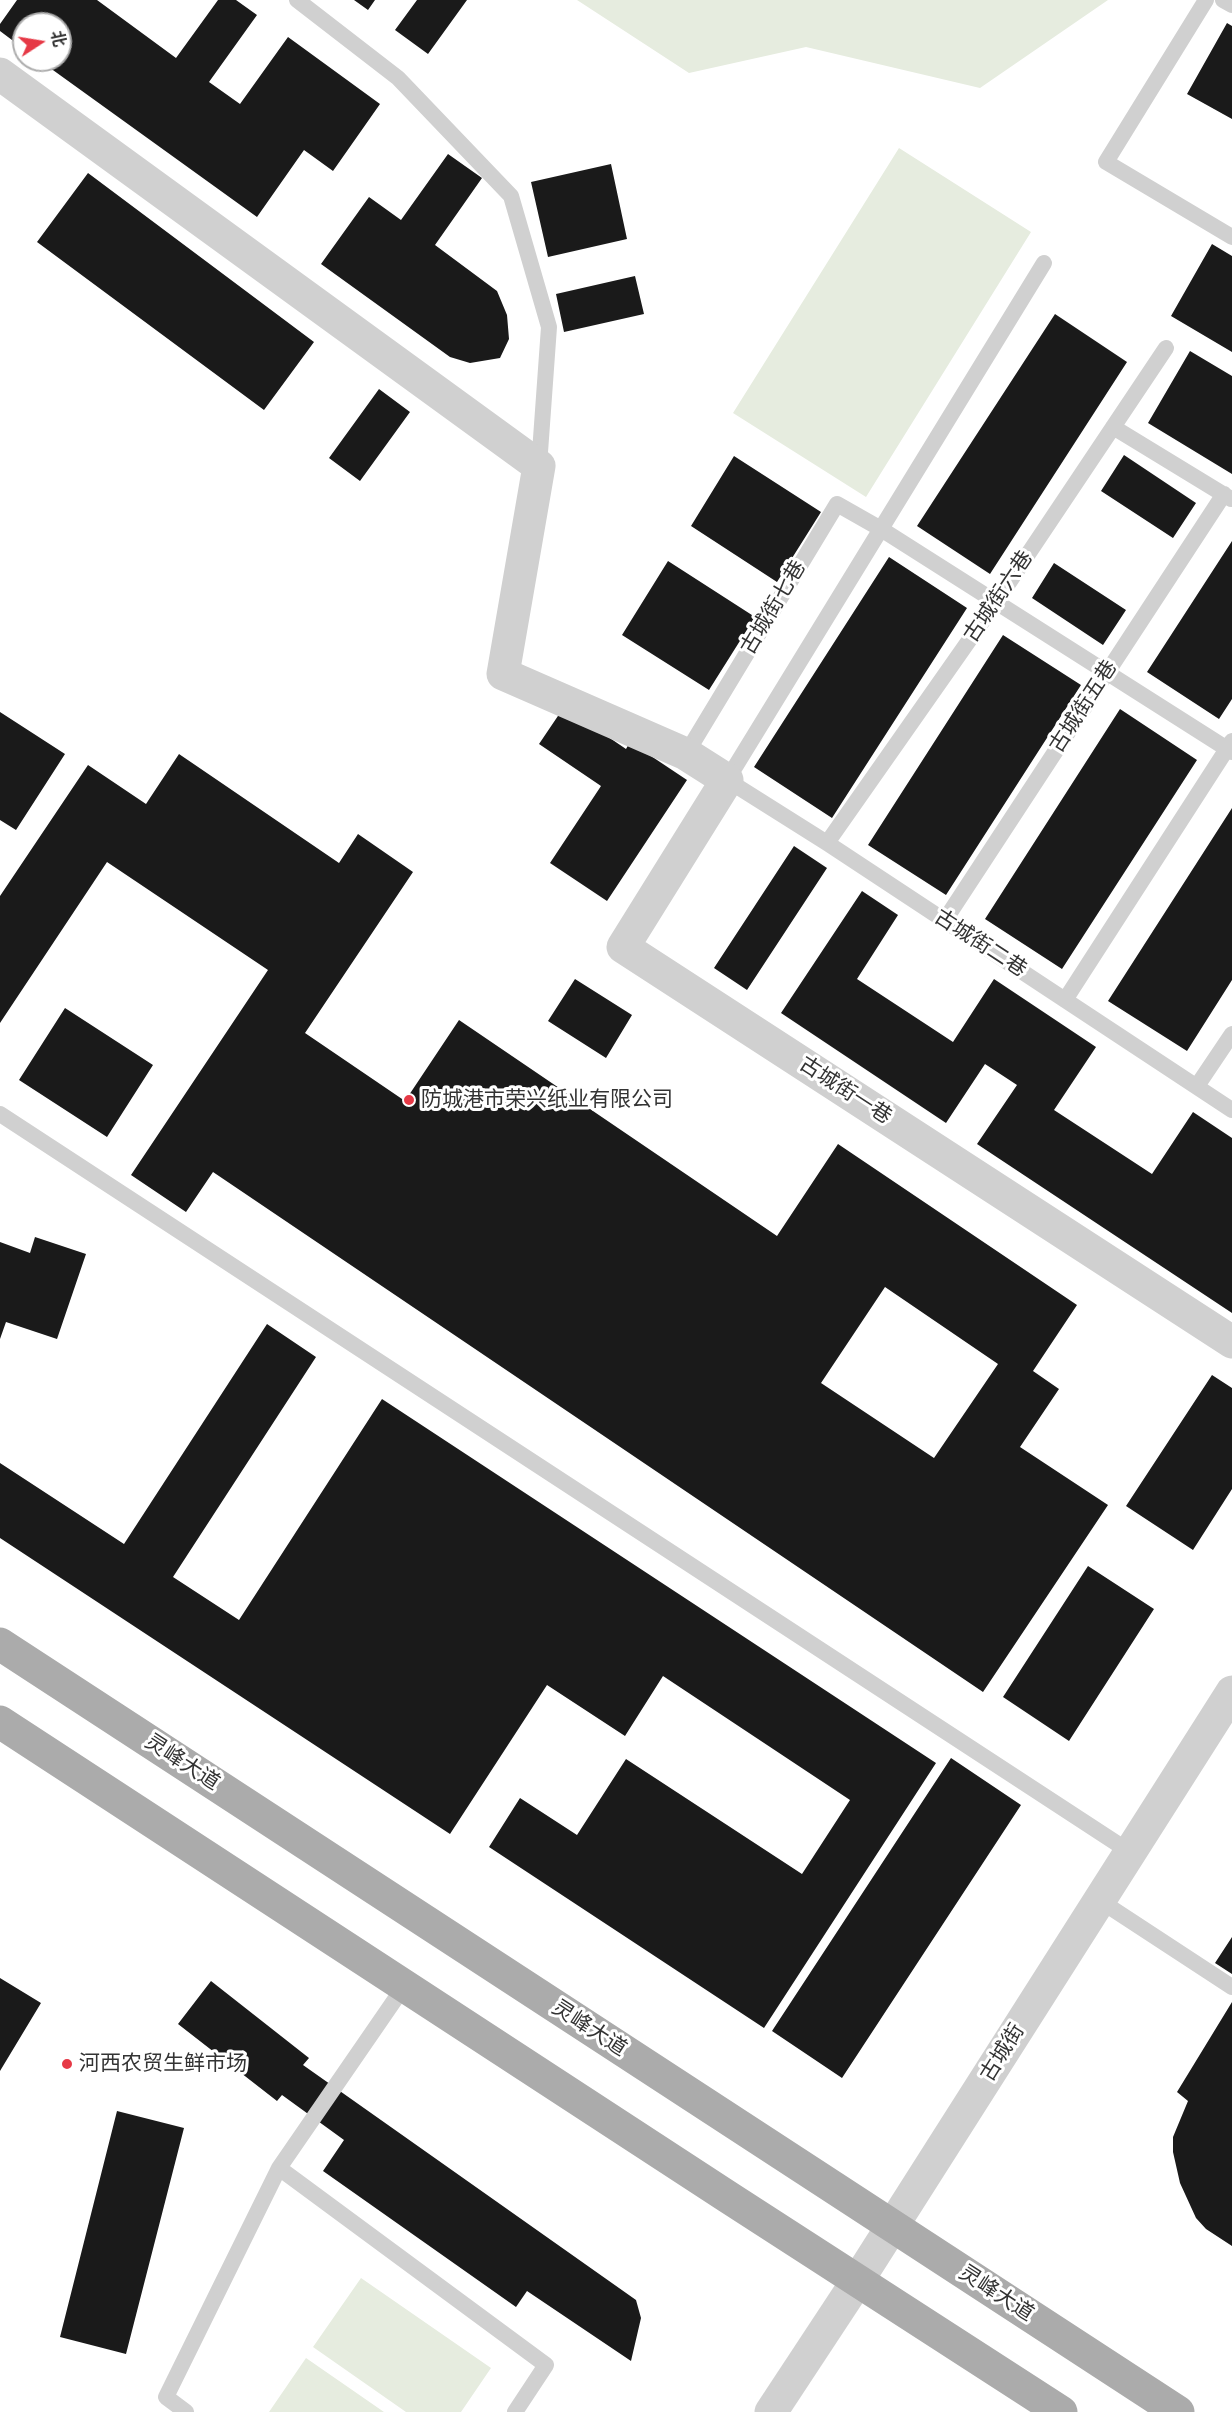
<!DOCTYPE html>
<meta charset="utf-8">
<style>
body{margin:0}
#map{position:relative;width:1232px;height:2412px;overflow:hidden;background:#fff;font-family:"Varela Round","Noto Sans SC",sans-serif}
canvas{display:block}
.north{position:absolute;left:12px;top:12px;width:60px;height:60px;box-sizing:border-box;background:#fff;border:2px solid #adadad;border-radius:50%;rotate:78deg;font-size:16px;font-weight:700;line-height:24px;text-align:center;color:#333}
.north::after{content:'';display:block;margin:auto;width:21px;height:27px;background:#e63946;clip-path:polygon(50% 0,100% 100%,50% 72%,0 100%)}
</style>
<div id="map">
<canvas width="1232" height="2412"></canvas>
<div class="north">北</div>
</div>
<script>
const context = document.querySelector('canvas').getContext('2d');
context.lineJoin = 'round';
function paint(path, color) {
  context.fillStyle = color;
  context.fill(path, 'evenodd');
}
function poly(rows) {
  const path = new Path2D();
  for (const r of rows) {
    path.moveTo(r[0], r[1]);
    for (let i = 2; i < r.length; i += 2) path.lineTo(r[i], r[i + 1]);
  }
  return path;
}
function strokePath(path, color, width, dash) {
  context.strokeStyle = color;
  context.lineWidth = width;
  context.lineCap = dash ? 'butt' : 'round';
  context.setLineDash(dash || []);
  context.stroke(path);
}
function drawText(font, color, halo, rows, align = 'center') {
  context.font = font + ' "Varela Round","Noto Sans SC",sans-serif';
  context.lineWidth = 6;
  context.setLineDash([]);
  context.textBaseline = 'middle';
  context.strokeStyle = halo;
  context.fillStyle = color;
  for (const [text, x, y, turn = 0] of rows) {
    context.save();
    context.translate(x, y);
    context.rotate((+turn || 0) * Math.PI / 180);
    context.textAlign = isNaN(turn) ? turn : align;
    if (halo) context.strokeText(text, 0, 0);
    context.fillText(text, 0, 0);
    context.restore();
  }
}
const green = poly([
 [577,0,1108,0,980,88,806,47,689,73],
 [899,148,1031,232,866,497,733,413],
 [361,2278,491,2368,461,2412,406,2412,313,2347],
 [306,2358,384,2412,269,2412]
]);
const building = poly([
 [17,0,97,0,176,58,218,0,236,0,257,15,209,82,240,104,288,37,380,104,333,171,304,150,257,217,39,60,60,60,60,24,24,24,24,49,0,31,0,24],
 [354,0,375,0,368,10],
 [417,0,467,0,428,54,395,30],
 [1227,23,1232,26,1232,119,1187,94],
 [448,154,482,178,435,245,497,291,507,315,509,339,500,358,470,363,450,357,321,264,369,197,401,220],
 [611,164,627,239,548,257,531,182],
 [88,173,314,342,264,410,37,242],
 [1212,244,1232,256,1232,352,1171,316],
 [635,276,644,314,564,332,556,294],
 [1055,314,1127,362,990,574,917,526],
 [1190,351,1232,376,1232,474,1148,423],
 [379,389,410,412,360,481,329,458],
 [1124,455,1196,503,1173,538,1101,491],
 [734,456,821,512,777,582,691,526],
 [1232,541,1232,699,1219,719,1147,672],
 [889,557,967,608,832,818,754,767],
 [668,561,755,617,709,690,622,635],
 [1054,563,1126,610,1103,645,1032,598],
 [1003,635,1081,685,946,895,868,845],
 [564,707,626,749,630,742,687,780,607,901,550,863,601,786,539,744],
 [1120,709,1197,760,1062,969,985,919],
 [0,712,65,754,16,830,0,820],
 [179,754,339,863,358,834,413,872,305,1033,405,1101,459,1020,777,1236,838,1144,1077,1305,1033,1371,1059,1389,1020,1447,1108,1505,983,1692,213,1172,186,1212,131,1175,268,970,107,862,0,1023,0,896,88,765,146,804],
 [885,1287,998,1364,934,1458,821,1383],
 [1232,808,1232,980,1187,1051,1108,1001],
 [794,846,827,868,747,990,714,968],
 [862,891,898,915,857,979,953,1042,994,979,1096,1047,1054,1110,1152,1174,1193,1112,1232,1138,1232,1313,977,1144,1017,1085,985,1064,946,1123,781,1013],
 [575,979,632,1015,606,1058,548,1021],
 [65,1008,153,1065,107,1137,19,1080],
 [35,1237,86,1254,57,1339,6,1322,0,1339,0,1242,30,1253],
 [267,1324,316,1357,173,1577,239,1620,382,1399,936,1763,764,2028,489,1847,520,1798,577,1835,626,1759,802,1874,850,1800,663,1676,625,1736,547,1685,450,1834,0,1538,0,1463,124,1544],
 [1212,1375,1232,1388,1232,1489,1193,1550,1126,1506],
 [1088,1566,1154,1609,1069,1741,1003,1697],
 [951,1758,1021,1805,842,2078,772,2031],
 [1232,1937,1232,1974,1215,1963],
 [0,1978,41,2003,0,2071],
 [211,1981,309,2058,303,2065,636,2300,641,2318,631,2361,527,2291,516,2307,323,2171,344,2140,282,2095,277,2101,178,2024],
 [1232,2002,1232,2246,1206,2229,1196,2218,1180,2183,1173,2152,1173,2137,1188,2101,1177,2092],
 [117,2111,184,2128,126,2354,60,2337]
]);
const service = poly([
 [297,0,398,78,511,196,549,327,539,466],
 [1206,0,1106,162,1232,237],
 [1223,0,1232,5],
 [1044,263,727,780,827,843,1232,1110],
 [1113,427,1231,499],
 [686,754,837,504,881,529,1232,752],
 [827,843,996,602,1166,348],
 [945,920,1224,494],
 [1065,1000,1232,741],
 [1197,1086,1232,1034],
 [0,1114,1130,1852],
 [1099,1900,1232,1987],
 [279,2168,546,2365,515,2412],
 [186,2412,166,2397,279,2168,405,1985]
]);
const minor = poly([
 [0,74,539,466,503,674,686,754,727,780,623,947,1232,1342],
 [858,2280,1232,1692]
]);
const tertiary = poly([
 [771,2412,858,2280]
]);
const primary = poly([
 [0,1644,1178,2412],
 [0,1722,728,2197,1061,2412]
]);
const markers = [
 [409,1100,6,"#e63946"],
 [67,2064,6,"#e63946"]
];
const streetNames = [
 ["古城街六巷",999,597,-56],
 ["古城街七巷",774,608,-59],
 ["古城街五巷",1084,707,-57],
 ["古城街二巷",980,944,33],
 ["古城街一巷",845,1091,33],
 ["灵峰大道",182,1763,33],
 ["灵峰大道",589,2029,33],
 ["古城街",1003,2053,-58],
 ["灵峰大道",996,2294,33]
];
const poiNames = [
 ["防城港市荣兴纸业有限公司",421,1100],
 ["河西农贸生鲜市场",79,2064]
];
paint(green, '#e6ecdf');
paint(building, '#1a1a1a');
strokePath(service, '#d0d0d0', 16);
strokePath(minor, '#d0d0d0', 33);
strokePath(tertiary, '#d0d0d0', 33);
strokePath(primary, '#ababab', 33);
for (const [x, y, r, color] of markers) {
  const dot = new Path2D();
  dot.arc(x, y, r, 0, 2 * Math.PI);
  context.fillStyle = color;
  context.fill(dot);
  strokePath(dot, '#fff', 2);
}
drawText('21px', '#333', '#fff', streetNames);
drawText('21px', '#333', '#fff', poiNames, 'left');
</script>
